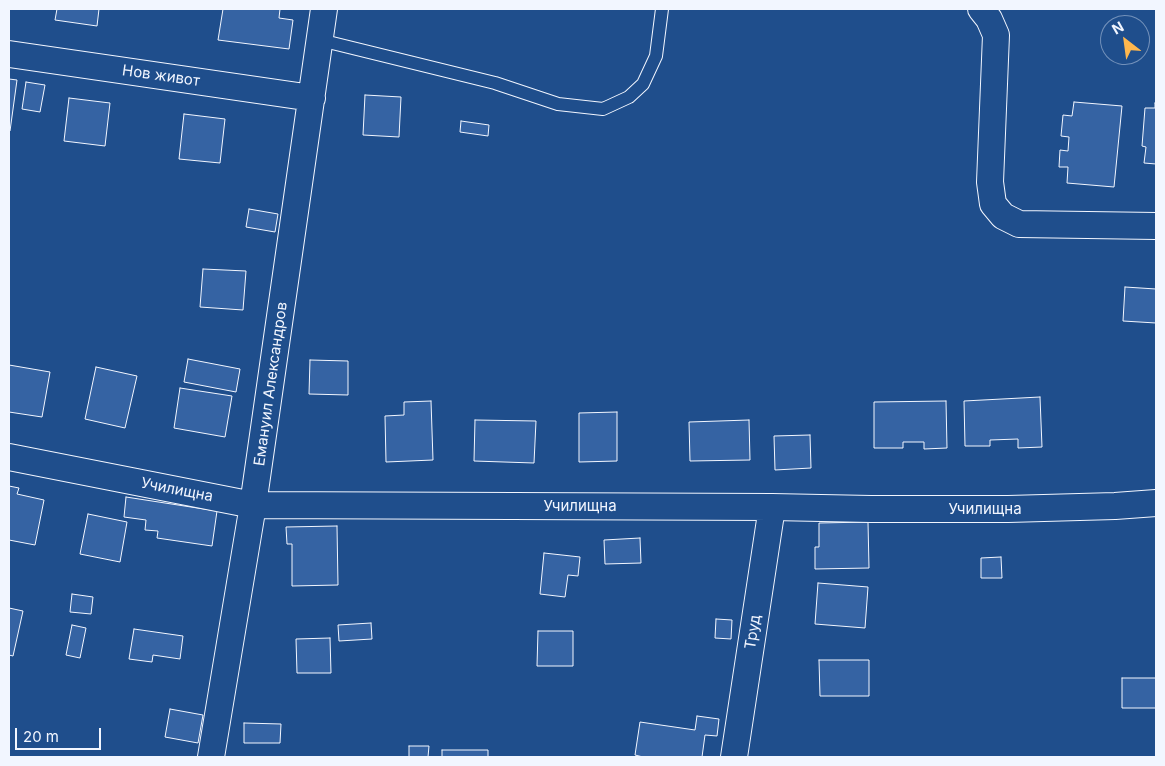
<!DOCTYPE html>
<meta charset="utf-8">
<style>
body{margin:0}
#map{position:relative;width:1165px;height:766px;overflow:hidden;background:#1f4e8c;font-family:Inter,sans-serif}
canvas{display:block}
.frame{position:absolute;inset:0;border:10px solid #f2f6ff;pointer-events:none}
.north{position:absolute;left:1100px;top:15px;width:50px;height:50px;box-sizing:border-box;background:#1f4e8c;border:1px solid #7391ba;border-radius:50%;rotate:330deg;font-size:14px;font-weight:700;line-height:20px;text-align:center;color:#f2f6ff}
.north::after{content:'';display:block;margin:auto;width:18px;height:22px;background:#ffb74d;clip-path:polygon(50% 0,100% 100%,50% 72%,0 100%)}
.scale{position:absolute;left:15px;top:728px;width:86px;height:22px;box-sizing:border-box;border:2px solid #f2f6ff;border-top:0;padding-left:6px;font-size:15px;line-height:18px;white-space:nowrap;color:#f2f6ff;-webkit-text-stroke:4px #1f4e8c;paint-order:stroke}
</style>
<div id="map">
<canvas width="1165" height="766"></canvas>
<div class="frame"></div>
<div class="north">N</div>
<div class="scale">20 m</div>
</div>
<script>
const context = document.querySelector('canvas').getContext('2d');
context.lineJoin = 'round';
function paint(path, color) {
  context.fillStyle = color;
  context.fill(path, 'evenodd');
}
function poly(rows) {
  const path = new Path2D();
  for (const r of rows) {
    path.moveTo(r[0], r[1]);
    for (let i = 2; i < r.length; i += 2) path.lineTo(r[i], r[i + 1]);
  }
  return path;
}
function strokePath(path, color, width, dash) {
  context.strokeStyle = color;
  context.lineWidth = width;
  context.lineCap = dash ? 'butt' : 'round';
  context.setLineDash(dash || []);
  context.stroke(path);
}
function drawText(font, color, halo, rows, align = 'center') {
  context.font = font + ' Inter,sans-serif';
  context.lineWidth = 4;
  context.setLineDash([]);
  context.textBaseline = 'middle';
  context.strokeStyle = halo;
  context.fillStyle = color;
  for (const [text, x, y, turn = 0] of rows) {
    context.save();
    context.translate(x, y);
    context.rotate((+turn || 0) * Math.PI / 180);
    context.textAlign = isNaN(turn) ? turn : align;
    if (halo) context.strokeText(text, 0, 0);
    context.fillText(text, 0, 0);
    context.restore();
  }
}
const building = poly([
 [57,9,99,9,97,26,55,20,57,9],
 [223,9,280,9,279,18,293,20,289,49,218,40,223,9],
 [9,79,17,80,10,131,9,131,9,79],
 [26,82,45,85,40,112,22,109,26,82],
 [365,95,401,97,399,137,363,135,365,95],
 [69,98,110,103,105,146,64,141,69,98],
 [1074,102,1122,106,1114,187,1067,183,1068,167,1059,167,1060,150,1068,151,1069,137,1061,136,1063,115,1072,116,1074,102],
 [1155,103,1156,103,1156,164,1144,163,1146,147,1142,146,1145,108,1155,108,1155,103],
 [184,114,225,119,220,163,179,159,184,114],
 [461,121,489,125,488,136,460,132,461,121],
 [249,209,278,214,275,232,246,227,249,209],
 [203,269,246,271,243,310,200,307,203,269],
 [1125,287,1156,289,1156,323,1123,321,1125,287],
 [188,359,240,369,236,392,184,382,188,359],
 [310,360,348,361,348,395,309,394,310,360],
 [9,365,50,372,42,417,9,412,9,365],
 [96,367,137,376,125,428,85,419,96,367],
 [180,388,232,396,225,437,174,428,180,388],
 [1040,397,1042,447,1018,448,1018,439,990,440,990,446,965,446,964,401,1040,397],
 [431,401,433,460,386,462,385,416,404,415,404,402,431,401],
 [946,401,947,448,924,449,924,442,903,442,903,448,874,448,874,402,946,401],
 [617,412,617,461,579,462,579,413,617,412],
 [475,420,536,421,534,463,474,461,475,420],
 [749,420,750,460,690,461,689,422,749,420],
 [810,435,811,468,775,470,774,436,810,435],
 [9,486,19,488,17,494,44,500,35,545,9,540,9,486],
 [126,497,217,511,212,546,157,538,158,531,145,530,146,520,124,517,126,497],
 [88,514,127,522,120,562,80,554,88,514],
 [868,522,869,568,815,569,815,547,819,547,819,523,868,522],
 [337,526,338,585,292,586,292,544,287,544,286,527,337,526],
 [640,538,641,563,605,564,604,540,640,538],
 [544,553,580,557,578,576,568,575,565,597,540,594,544,553],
 [1001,557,1002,578,981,578,981,558,1001,557],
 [818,583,868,587,865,628,815,624,818,583],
 [72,594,93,597,91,614,70,612,72,594],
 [9,608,23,611,13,656,9,655,9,608],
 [716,619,732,620,731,639,715,638,716,619],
 [371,623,372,639,339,641,338,625,371,623],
 [72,625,86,628,80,658,66,655,72,625],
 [134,629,183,636,180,659,153,655,152,662,129,659,134,629],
 [538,631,573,631,573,666,537,666,538,631],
 [330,638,331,673,297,673,296,639,330,638],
 [819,660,869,660,869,696,820,696,819,660],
 [1122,678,1156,678,1156,708,1122,708,1122,678],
 [170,709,203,715,198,743,165,737,170,709],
 [697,716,719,719,717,736,705,735,702,757,643,757,635,755,640,722,695,730,697,716],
 [244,723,281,724,280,743,244,743,244,723],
 [409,746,429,746,428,757,409,757,409,746],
 [442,750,488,750,488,757,442,757,442,750]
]);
const service = poly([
 [320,40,495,83,558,104,603,109,629,97,643,84,656,56,662,9]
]);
const minor = poly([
 [981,9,989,19,996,35,990,182,993,204,1003,216,1019,224,1156,226],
 [9,54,312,98],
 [9,457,253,505,772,507,871,509,1008,509,1115,506,1156,503],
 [211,757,253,505,324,9],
 [734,757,772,507]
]);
const streetNames = [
 ["Нов живот",161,76,8],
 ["Емануил Александров",271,384,-82],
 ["Училищна",177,490,11],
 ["Училищна",580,506],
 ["Училищна",985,509],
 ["Труд",753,632,-81]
];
paint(building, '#3563a3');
strokePath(building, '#f2f6ff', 1);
strokePath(service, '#f2f6ff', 14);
strokePath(minor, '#f2f6ff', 28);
strokePath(service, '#1f4e8c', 12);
strokePath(minor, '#1f4e8c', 26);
drawText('15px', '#f2f6ff', '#1f4e8c', streetNames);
</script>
